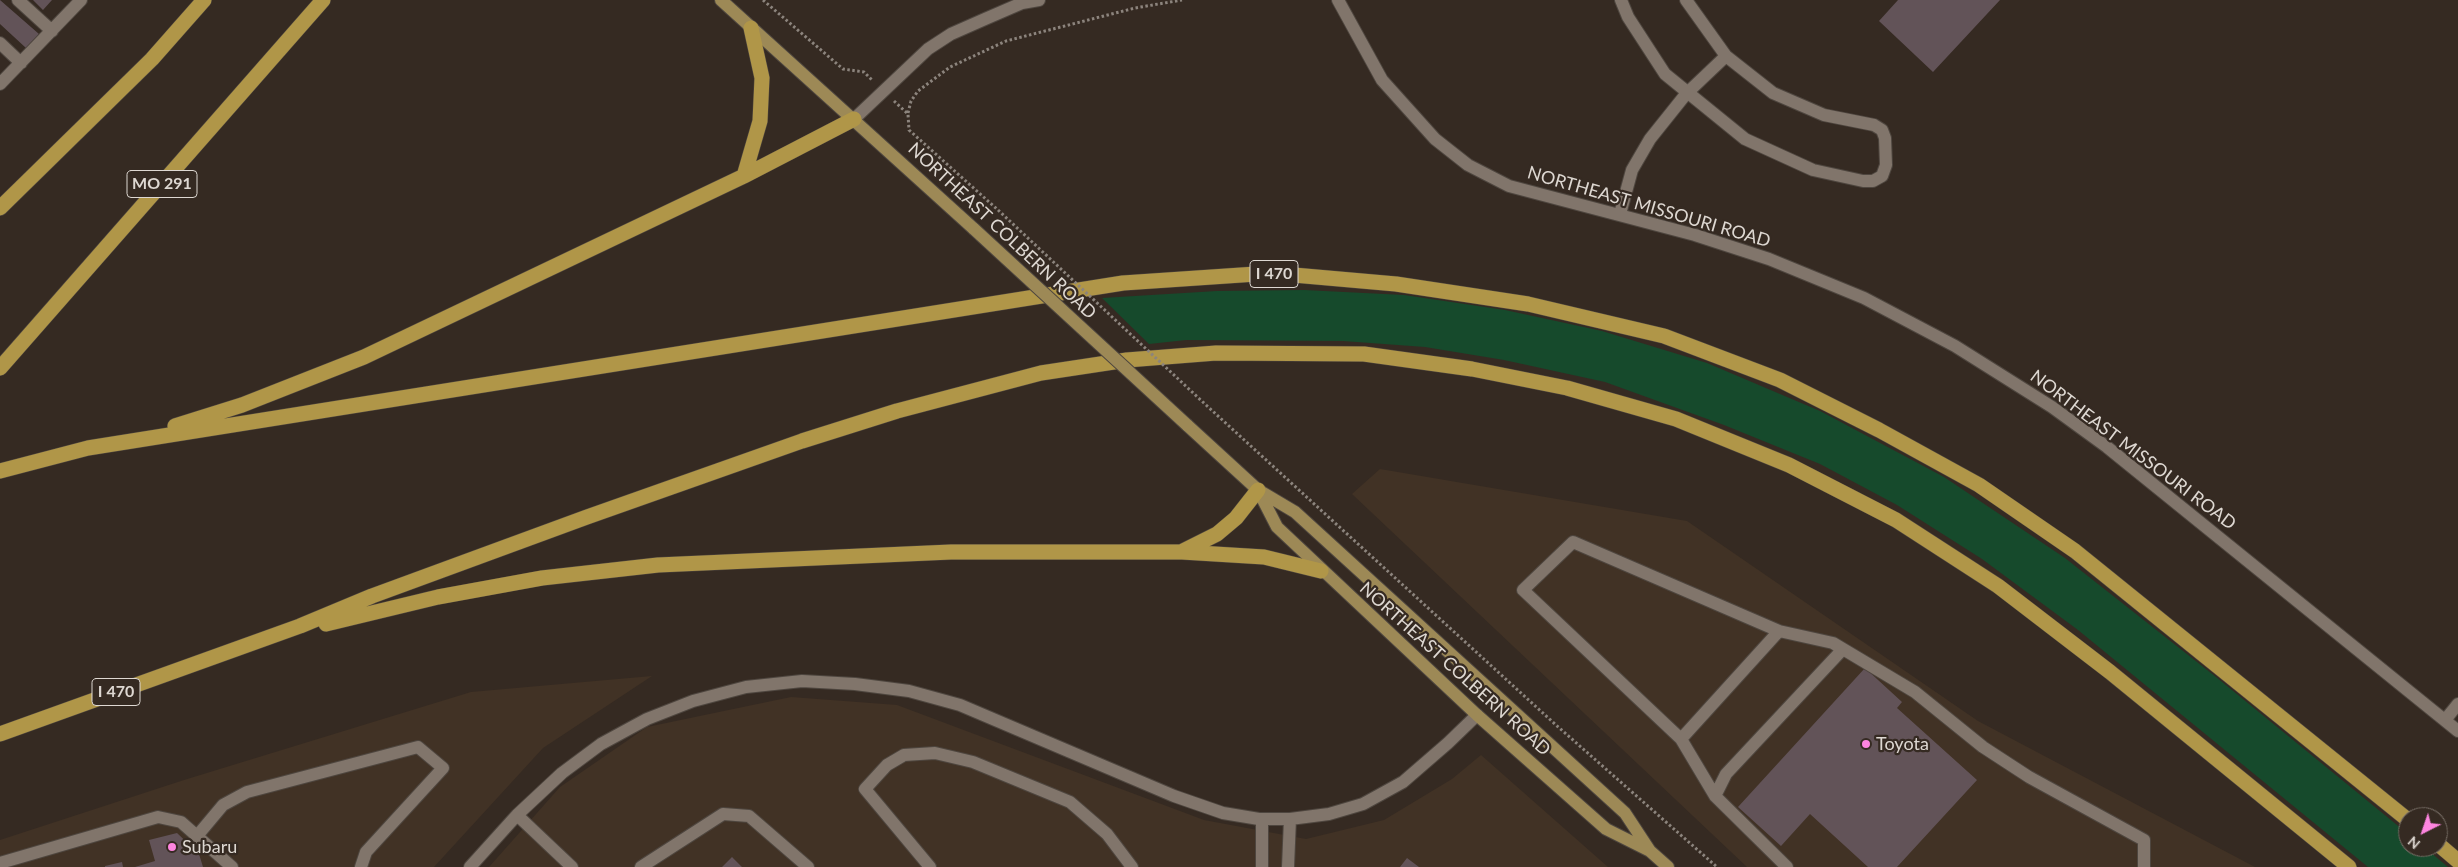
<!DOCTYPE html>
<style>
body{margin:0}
#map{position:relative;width:2458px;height:867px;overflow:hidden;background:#352a22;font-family:Lato,sans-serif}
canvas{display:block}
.north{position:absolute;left:2398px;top:807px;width:50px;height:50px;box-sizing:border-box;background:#352a22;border:1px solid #797068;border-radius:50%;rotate:221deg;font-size:14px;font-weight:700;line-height:20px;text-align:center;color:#ded8d2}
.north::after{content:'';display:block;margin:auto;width:18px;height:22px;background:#fe85e0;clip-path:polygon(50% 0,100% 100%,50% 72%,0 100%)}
</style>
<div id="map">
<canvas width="2458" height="867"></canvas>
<div class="north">N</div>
</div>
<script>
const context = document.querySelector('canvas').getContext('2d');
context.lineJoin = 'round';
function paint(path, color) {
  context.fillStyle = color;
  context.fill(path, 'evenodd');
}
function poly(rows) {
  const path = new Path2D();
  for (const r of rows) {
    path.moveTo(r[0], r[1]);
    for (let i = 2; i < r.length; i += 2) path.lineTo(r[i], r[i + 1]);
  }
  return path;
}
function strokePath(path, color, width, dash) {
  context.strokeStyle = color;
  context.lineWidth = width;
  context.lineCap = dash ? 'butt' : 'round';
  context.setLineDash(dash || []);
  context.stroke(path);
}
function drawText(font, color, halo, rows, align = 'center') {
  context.font = font + ' Lato,sans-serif';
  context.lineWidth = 4.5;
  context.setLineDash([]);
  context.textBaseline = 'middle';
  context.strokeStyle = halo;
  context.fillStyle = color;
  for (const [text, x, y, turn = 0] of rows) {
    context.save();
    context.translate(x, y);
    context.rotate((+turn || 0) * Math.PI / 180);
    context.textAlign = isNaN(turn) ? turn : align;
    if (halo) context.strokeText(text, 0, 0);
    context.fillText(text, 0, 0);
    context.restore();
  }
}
const built = poly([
 [1380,469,1687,521,1978,721,2255,867,1747,867,1352,494],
 [652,676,543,748,434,867,0,867,0,840,184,780,471,692],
 [791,697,897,705,1204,820,1306,839,1384,820,1452,779,1481,755,1608,867,489,867,560,787,647,727]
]);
const green = poly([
 [1304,290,1404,295,1505,310,1602,331,1707,363,1820,411,1944,477,2065,558,2216,677,2408,834,2408,847,2424,847,2448,867,2368,867,2078,630,1982,559,1897,505,1820,464,1724,425,1605,382,1504,360,1425,347,1343,341,1186,340,1149,344,1102,298,1217,291]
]);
const building = poly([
 [0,0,39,34,26,48,0,24],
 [33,0,52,0,43,10],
 [1898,0,2000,0,1933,72,1879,21],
 [1865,668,1902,702,1897,708,1977,780,1897,867,1868,867,1810,814,1781,846,1738,807],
 [177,833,199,854,203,867,135,867,155,861,149,840],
 [732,857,742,867,722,867],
 [1407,858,1419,867,1400,867],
 [122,862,123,867,105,867,105,866]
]);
const path = poly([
 [763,0,843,69,864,72,873,81],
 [894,101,908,114,909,130,998,210],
 [908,113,911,101,918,91,950,67,1006,41,1135,8,1182,0],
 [1206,405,1556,725,1717,867]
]);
const minor = poly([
 [18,0,52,31],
 [1338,0,1382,80,1435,139,1468,165,1509,186,1695,235,1769,259,1864,298,1955,346,2052,407,2107,447,2458,731],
 [1621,0,1628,17,1665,74,1745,139,1813,170,1863,181,1873,181,1882,176,1886,165,1885,138,1882,130,1874,125,1824,115,1773,93,1726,56,1686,0],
 [0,43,21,63],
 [0,84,81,0],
 [854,119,928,49,951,34,985,19,1022,3,1039,0],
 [1620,214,1632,170,1650,139,1686,94,1726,56],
 [2445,720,2458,704],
 [1681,739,1779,631],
 [1715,796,1726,774,1843,649],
 [517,815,572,867],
 [197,836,223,805,247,792,418,747,443,768,366,852,361,867],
 [0,863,158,817,181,822,232,867],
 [470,867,517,815,562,773,601,744,647,719,693,701,746,687,802,681,855,684,909,691,960,705,1174,796,1223,813,1259,819,1290,819,1329,814,1363,804,1403,782,1448,743,1477,715],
 [641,867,723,814,749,816,808,867],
 [930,867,865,789,887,765,904,755,935,753,973,762,1070,802,1107,834,1132,867],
 [1262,867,1262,819],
 [1288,867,1290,819],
 [1787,867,1715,796,1681,739,1523,590,1573,542,1779,631,1833,643,1843,649,1915,692,1983,747,2029,777,2144,840,2144,867]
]);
const major = poly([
 [721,0,974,229],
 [1187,425,1258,490,1295,512,1625,813,1650,851,1668,867],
 [1258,490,1277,527,1477,715,1606,829,1650,851]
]);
const highway = poly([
 [744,176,760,121,762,78,751,28],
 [0,208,152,59,204,0],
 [0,368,323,0],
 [175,426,242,405,364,357,744,176,854,119],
 [0,471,88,448,1123,283,1271,273,1396,284,1528,304,1664,336,1780,380,1879,430,1979,485,2075,551,2408,820],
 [1183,551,1217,534,1236,518,1258,490],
 [326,624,438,597,542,578,658,565,951,552,1182,552,1264,557,1321,571],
 [0,734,300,626,372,596,587,517,802,441,897,411,1041,373,1127,360,1216,353,1364,354,1472,369,1567,388,1676,419,1789,465,1896,520,1998,586,2110,672,2349,867],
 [2438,844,2458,861]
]);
const pathBridge = poly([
 [998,210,1206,405]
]);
const majorBridge = poly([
 [974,229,1187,425]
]);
const markers = [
 [1866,744,5,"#fe85e0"],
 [172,847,5,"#fe85e0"]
];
const shields = [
 [162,184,70],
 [1274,274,48],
 [116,692,48]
];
const shieldNames = [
 ["MO 291",162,184],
 ["I 470",1274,274],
 ["I 470",116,692]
];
const streetNames = [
 ["NORTHEAST MISSOURI ROAD",1649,207,16],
 ["NORTHEAST COLBERN ROAD",1002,231,43],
 ["NORTHEAST MISSOURI ROAD",2133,450,37],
 ["NORTHEAST COLBERN ROAD",1455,669,42]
];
const poiNames = [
 ["Toyota",1876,744],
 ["Subaru",182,847]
];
paint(built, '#413225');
paint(green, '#164a2c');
paint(building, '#625358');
strokePath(minor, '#4e463f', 14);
strokePath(major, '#4e463f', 14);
strokePath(highway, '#4e463f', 16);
strokePath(path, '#8c847d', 3, [2.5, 2.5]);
strokePath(minor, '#81756b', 12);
strokePath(major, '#9d8956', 12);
strokePath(highway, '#b09648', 15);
strokePath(majorBridge, '#4e463f', 14, []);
strokePath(pathBridge, '#8c847d', 3, [2.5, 2.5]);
strokePath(majorBridge, '#9d8956', 12);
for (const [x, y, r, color] of markers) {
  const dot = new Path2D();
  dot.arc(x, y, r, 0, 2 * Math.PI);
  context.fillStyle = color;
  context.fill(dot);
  strokePath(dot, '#352a22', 2);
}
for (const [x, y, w] of shields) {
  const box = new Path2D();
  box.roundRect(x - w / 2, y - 13.5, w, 27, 4);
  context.fillStyle = '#352a22';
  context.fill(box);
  strokePath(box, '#ded8d2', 1);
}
drawText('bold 16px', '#ded8d2', null, shieldNames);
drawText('18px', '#ded8d2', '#352a22', streetNames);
drawText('18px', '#ded8d2', '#352a22', poiNames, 'left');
</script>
